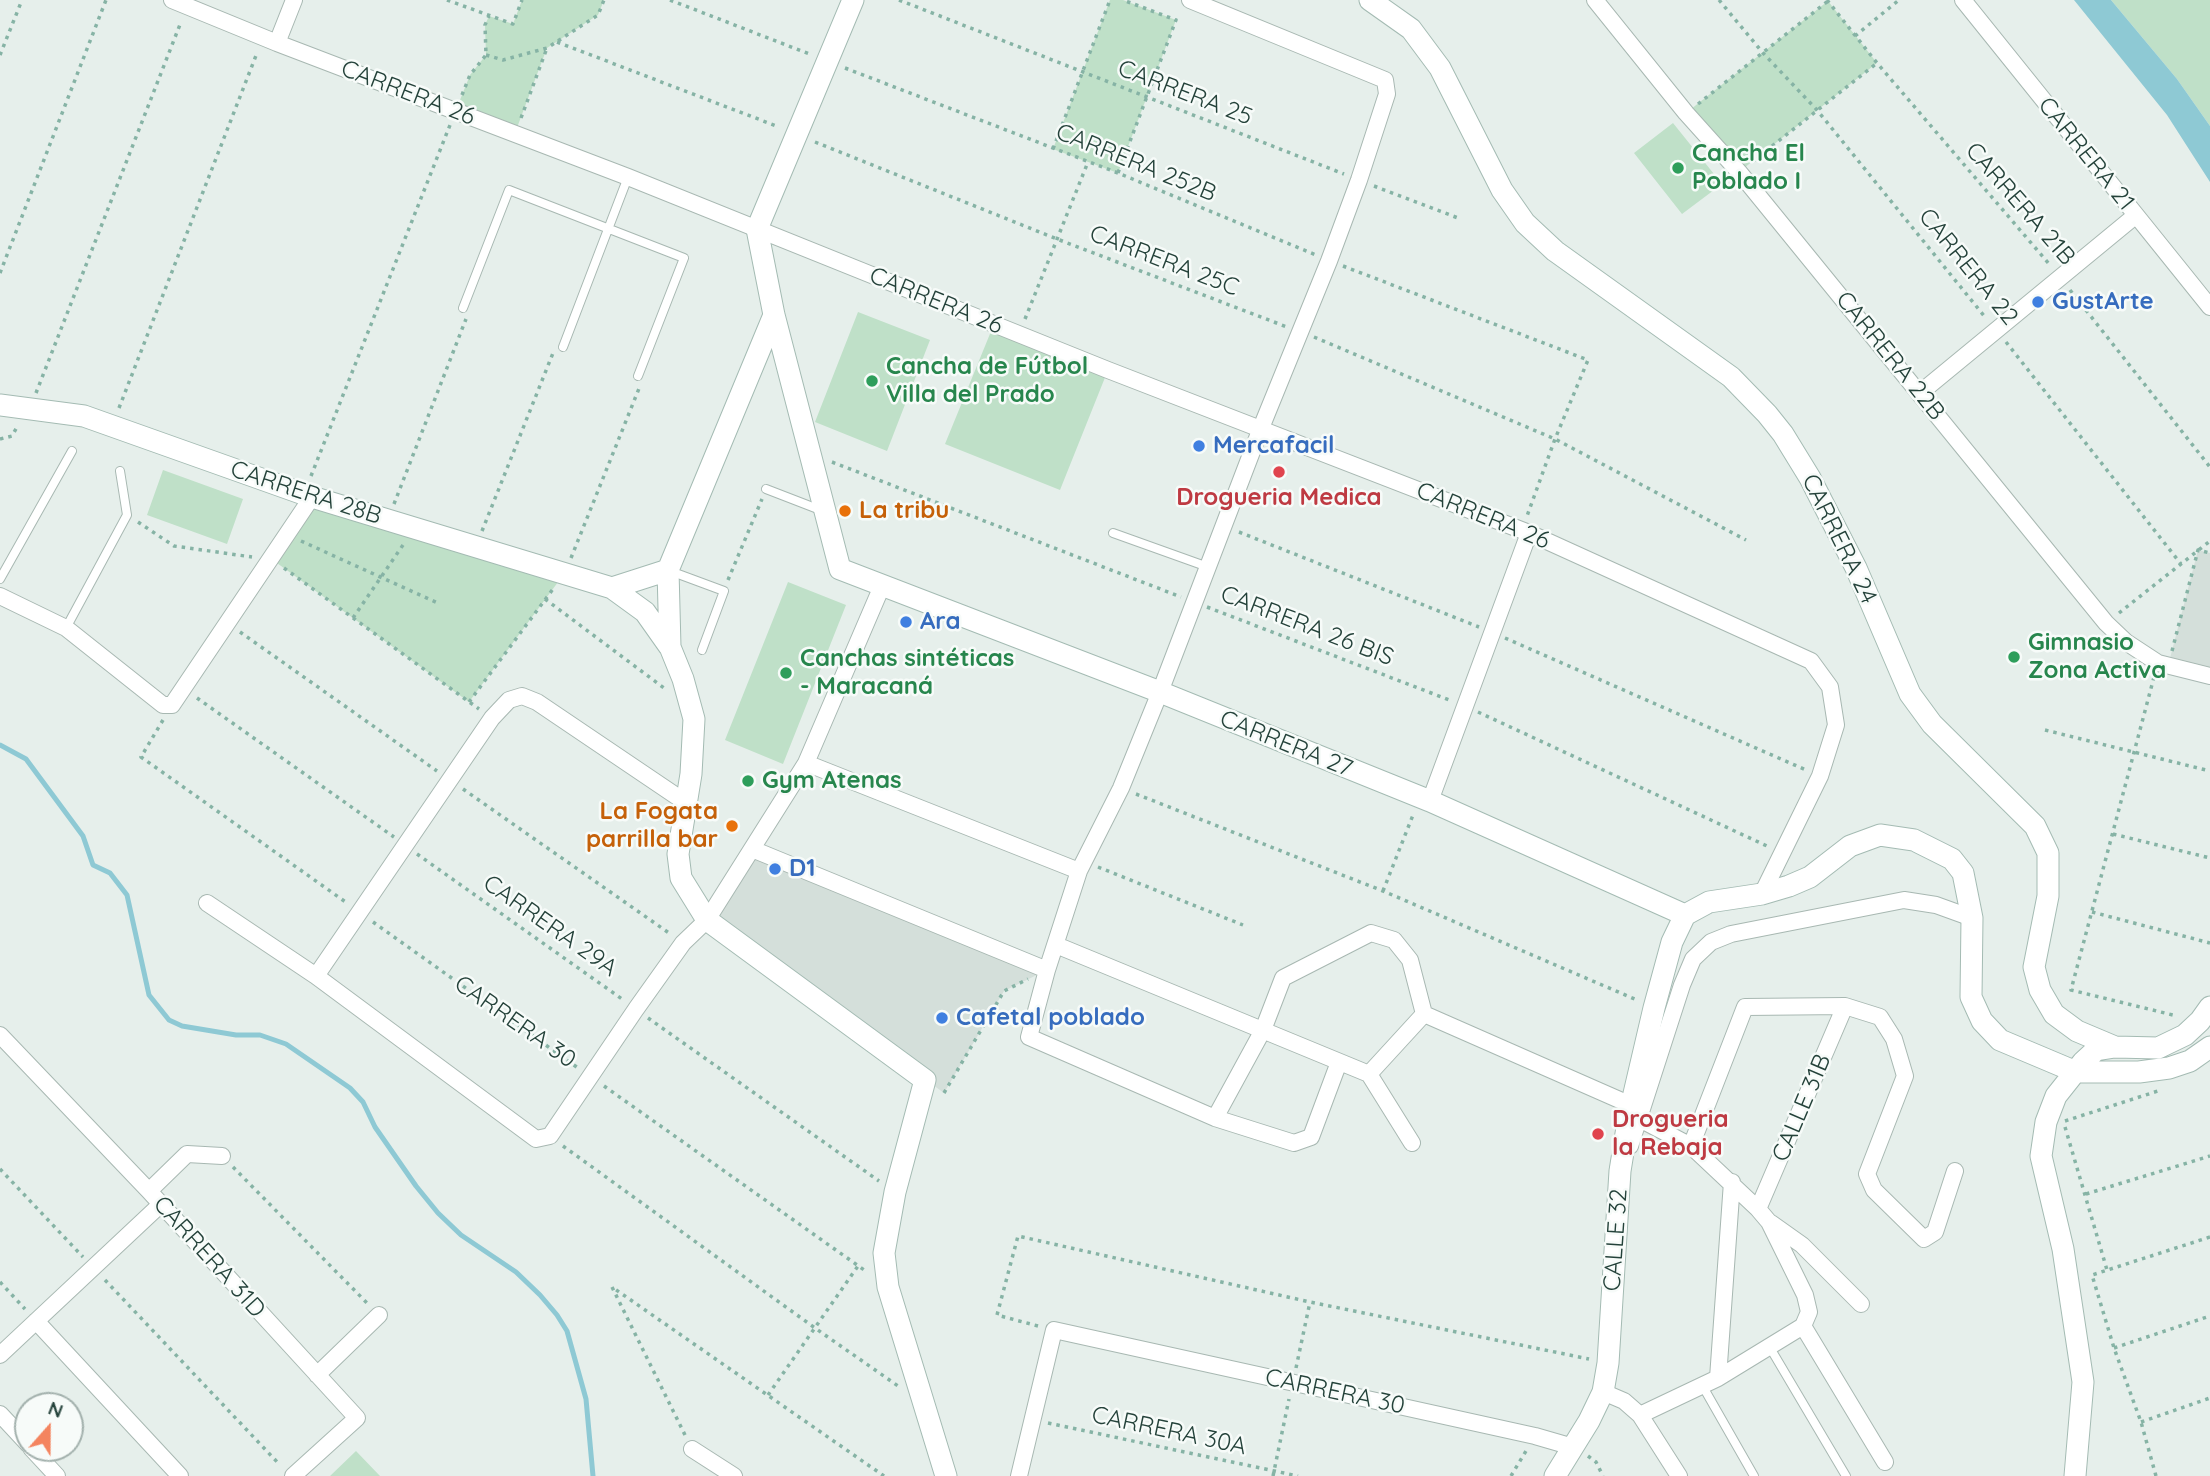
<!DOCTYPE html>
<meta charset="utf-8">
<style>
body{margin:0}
#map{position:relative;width:2210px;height:1476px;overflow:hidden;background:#e6efeb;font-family:Quicksand,sans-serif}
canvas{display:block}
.north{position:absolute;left:14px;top:1392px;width:70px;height:70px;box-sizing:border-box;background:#f7fbf9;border:2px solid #a3b1ad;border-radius:50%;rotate:21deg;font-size:19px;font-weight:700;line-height:28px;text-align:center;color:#24423a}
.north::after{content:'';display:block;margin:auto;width:24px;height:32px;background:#f4845f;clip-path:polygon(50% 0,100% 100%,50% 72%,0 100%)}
</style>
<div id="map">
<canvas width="2210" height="1476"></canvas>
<div class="north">N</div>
</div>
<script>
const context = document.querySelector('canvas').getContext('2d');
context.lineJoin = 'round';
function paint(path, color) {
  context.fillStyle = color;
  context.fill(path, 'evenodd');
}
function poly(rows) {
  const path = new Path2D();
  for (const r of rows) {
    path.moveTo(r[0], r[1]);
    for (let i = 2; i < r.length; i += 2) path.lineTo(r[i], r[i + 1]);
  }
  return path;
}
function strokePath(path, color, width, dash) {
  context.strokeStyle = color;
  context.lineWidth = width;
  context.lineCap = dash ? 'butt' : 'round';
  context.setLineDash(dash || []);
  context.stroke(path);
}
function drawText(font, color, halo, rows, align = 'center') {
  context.font = font + ' Quicksand,sans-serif';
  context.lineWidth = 5;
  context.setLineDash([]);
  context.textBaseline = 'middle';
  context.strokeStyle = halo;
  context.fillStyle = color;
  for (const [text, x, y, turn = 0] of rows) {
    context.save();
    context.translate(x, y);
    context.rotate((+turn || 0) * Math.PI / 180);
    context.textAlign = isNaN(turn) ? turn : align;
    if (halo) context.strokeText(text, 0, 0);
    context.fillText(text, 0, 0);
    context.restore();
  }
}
const built = poly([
 [2198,550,2210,553,2210,676,2168,666],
 [752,849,1047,970,1004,991,944,1093,707,920]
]);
const green = poly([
 [522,0,604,0,598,15,547,48,515,133,456,110,470,75,486,55,485,25,489,16,513,24],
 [1110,0,1123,0,1176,20,1118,173,1053,149],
 [2111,0,2210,0,2210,126,2177,79],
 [1828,1,1877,63,1739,172,1686,113],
 [1673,123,1722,184,1682,214,1634,153],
 [858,312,930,340,887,451,815,422],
 [994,324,1108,370,1060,490,945,444],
 [163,470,243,499,227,544,147,515],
 [312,497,564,574,469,702,270,558],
 [788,582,846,605,783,764,725,740],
 [356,1451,380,1476,330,1476]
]);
const water = poly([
 [2074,0,2111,0,2177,79,2210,126,2210,182,2167,115]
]);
const stream = poly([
 [0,745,26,759,83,836,93,865,110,873,127,895,149,995,169,1020,182,1026,236,1035,260,1035,286,1044,350,1088,363,1102,375,1127,416,1186,438,1213,461,1235,516,1272,540,1295,557,1315,567,1331,586,1399,593,1476]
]);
const path = poly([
 [447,0,513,24,522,0],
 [670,0,812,55],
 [899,0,1344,174],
 [1719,0,1763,53,1817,110,1985,317],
 [1827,0,1877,63,2050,265],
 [1855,36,1899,0],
 [557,42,779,127],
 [0,55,22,0],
 [486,55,503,60,547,48,598,15,604,0],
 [845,68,1118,173,1316,255],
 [462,95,470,75,486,55,485,25,489,16],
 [1698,104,1828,1],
 [521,118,547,48],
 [815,142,1057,239,1287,327],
 [1053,149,1110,0],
 [1752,162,1877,63],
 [1118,173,1176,20,1123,0],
 [1374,186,1458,218],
 [1343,266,1588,360,1555,439,1527,516],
 [0,273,106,0],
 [2070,290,2210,467],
 [1025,319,1088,162],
 [1314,337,1555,439,1746,540],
 [2006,342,2181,564],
 [36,393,181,22],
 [119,408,257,53],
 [0,439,12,436,17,427],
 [832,462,1181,597],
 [311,476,450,125],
 [394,504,466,319],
 [138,522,174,546,252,557],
 [482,531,553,353],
 [1239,532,1479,627],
 [301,541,440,604],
 [571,558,640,386],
 [284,568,479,709],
 [728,580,762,499],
 [545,599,664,688],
 [1207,607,1452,701],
 [2119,613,2210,541],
 [353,618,403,545],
 [240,632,437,771],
 [1505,638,1806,770],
 [2172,651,2198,550,2210,553],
 [2154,677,2071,990,2177,1016],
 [197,698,394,837],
 [469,702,553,589],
 [1478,712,1767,846],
 [163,720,141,757,347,903],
 [2045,730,2210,771],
 [463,789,669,933],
 [1136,794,1383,891,1637,1000],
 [2113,834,2210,858],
 [417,854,622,999],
 [1098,867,1243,925],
 [1383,891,1413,815],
 [2092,912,2210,943],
 [373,922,578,1068],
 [648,1018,879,1181],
 [604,1086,867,1272],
 [944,1093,1004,991,1028,979],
 [2065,1121,2161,1090],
 [2065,1127,2107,1270],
 [563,1146,815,1328,898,1386],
 [233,1167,368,1304],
 [0,1169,83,1257],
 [2086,1194,2210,1156],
 [105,1280,280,1465],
 [0,1282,25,1309],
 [1038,1326,997,1315,1018,1236,1310,1302,1589,1359],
 [2114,1348,2210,1316],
 [1296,1368,1310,1302],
 [768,1395,858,1266],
 [2141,1422,2210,1398],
 [1048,1423,1298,1476],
 [685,1435,612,1287,884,1476],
 [1588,1456,1596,1462,1603,1476],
 [1273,1476,1289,1399],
 [1511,1476,1526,1451],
 [2156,1476,2141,1422,2114,1348,2092,1275,2210,1237]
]);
const lane = poly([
 [463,308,509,190,684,258,638,376],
 [563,347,628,177],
 [766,489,823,511],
 [1113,533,1208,567],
 [670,571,724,591,702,650],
 [0,579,72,451],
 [66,628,127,515,120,471],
 [1769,1346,1846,1476],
 [1702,1385,1754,1476]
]);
const street = poly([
 [172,0,277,43,628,177,1108,370,1529,533,1811,661,1830,687,1836,725,1820,776,1762,894],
 [1190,0,1385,80,1387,94,1359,180,1329,261,1261,428,1160,692,1121,788,1079,871,1047,970,1029,1037,1215,1118,1294,1143,1311,1137,1339,1062],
 [1595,0,1686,113,1739,172,2106,623,2126,642,2158,663,2210,676],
 [1963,0,2210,307],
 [277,43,294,0],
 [1920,393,2135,216],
 [0,596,66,628,163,705,172,705,312,497],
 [806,763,1079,871],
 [1430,801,1529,533],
 [752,849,1047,970],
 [207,903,316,976,536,1139,550,1136,636,1009,683,943,707,920,806,763,882,586],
 [1056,945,1369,1074,1412,1143],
 [316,976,492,718,509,700,522,696,537,702,688,804],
 [1424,1014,1631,1105],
 [0,1035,149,1191,357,1418,293,1476],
 [1369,1074,1424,1014],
 [1632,1115,1691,1146,1758,1209,1769,1222,1805,1295,1809,1312,1803,1326,1718,1378,1640,1415],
 [1215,1118,1263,1030,1283,978,1371,933,1394,940,1410,960,1424,1014],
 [1630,1146,1682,985,1693,959,1711,942,1731,934,1904,900,1936,905,1972,918],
 [1691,1146,1745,1007,1845,1006,1880,1017,1894,1039,1905,1076,1867,1174,1874,1190,1924,1239,1935,1232,1955,1171],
 [149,1191,187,1154,222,1156],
 [1758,1209,1845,1006],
 [1771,1223,1802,1245,1861,1304],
 [36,1321,180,1476],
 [1803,1326,1885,1462],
 [0,1355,160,1205],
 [317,1375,379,1315],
 [1718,1378,1732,1182],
 [1603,1392,1624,1401,1640,1415,1679,1476],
 [0,1414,28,1444],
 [31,1448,57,1476],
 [692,1449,734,1476],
 [1019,1476,1054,1330,1535,1436,1573,1447]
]);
const secondary = poly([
 [853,0,757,229,774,315,840,569,1160,692,1430,801,1685,915],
 [1370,0,1411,29,1440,68,1502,190,1525,223,1555,251,1731,377,1767,414,1783,434,1810,478,1856,568,1910,694,1932,724,2035,826,2048,853,2048,896,2034,967,2040,990,2054,1014,2077,1031,2115,1047,2158,1048,2185,1035,2200,1021,2210,1007],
 [774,315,668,570,670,647,683,679,694,719,691,774,678,854,681,878,707,920,925,1080,895,1192,884,1253,888,1287,946,1476],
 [0,405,84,416,312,497,612,588,645,612,669,646],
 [612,588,668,570],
 [1685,915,1709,902,1762,894,1789,886,1810,877,1850,846,1880,835,1914,840,1952,859,1963,873,1972,918,1971,997,1982,1021,2000,1040,2076,1072,2139,1072,2169,1068,2190,1061,2210,1047],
 [1555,1476,1589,1421,1603,1392,1608,1363,1620,1171,1629,1115,1654,1008,1672,942,1685,915],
 [2075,1476,2083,1382,2063,1249,2041,1156,2046,1122,2056,1096,2083,1062,2096,1050,2115,1047]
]);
const markers = [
 [1678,168,7,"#2e9e5b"],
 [2038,302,7,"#3f7fe0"],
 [872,381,7,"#2e9e5b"],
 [1199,446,7,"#3f7fe0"],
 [1279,472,7,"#e0444e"],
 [845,511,7,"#e8710a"],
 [906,622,7,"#3f7fe0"],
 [2014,657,7,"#2e9e5b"],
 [786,673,7,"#2e9e5b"],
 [748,781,7,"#2e9e5b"],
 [732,826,7,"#e8710a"],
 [775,869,7,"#3f7fe0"],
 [942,1018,7,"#3f7fe0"],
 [1598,1134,7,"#e0444e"]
];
const streetNames = [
 ["CARRERA 26",408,93,21],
 ["CARRERA 25",1185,93,21],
 ["CARRERA 21",2086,154,51],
 ["CARRERA 252B",1136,163,22],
 ["CARRERA 21B",2020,204,49],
 ["CARRERA 25C",1164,261,21],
 ["CARRERA 22",1968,267,51],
 ["CARRERA 26",936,301,22],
 ["CARRERA 22B",1890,356,51],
 ["CARRERA 28B",306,493,18],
 ["CARRERA 26",1483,516,22],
 ["CARRERA 24",1839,539,64],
 ["CARRERA 26 BIS",1307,626,21],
 ["CARRERA 27",1286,744,22],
 ["CARRERA 29A",550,926,35],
 ["CARRERA 30",515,1022,35],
 ["CALLE 31B",1802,1108,-67],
 ["CALLE 32",1616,1240,-86],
 ["CARRERA 31D",209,1257,48],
 ["CARRERA 30",1335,1392,12],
 ["CARRERA 30A",1169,1431,12]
];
const leisureNames = [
 ["Cancha El",1692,154],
 ["Poblado I",1692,182],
 ["Cancha de Fútbol",886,367],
 ["Villa del Prado",886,395],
 ["Gimnasio",2028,643],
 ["Zona Activa",2028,671],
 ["Canchas sintéticas",800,659],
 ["- Maracaná",800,687],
 ["Gym Atenas",762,781]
];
const shopNames = [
 ["GustArte",2052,302],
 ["Mercafacil",1213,446],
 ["Ara",920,622],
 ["D1",789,869],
 ["Cafetal poblado",956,1018]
];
const healthNames = [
 ["Drogueria Medica",1279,498],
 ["Drogueria",1612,1120,"left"],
 ["la Rebaja",1612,1148,"left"]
];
const foodNames = [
 ["La tribu",859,511],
 ["La Fogata",718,812,"right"],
 ["parrilla bar",718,840,"right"]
];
paint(built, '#d4dfda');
paint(green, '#bfe0c8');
paint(water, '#8ec9d4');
strokePath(stream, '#8ec9d4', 5);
strokePath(lane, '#a8b8b2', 10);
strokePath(street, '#a8b8b2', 18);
strokePath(secondary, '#a4bbb3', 23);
strokePath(path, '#86b3a5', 3.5, [3.5, 5]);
strokePath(lane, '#fff', 8);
strokePath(street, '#fff', 16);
strokePath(secondary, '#fff', 21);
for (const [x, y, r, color] of markers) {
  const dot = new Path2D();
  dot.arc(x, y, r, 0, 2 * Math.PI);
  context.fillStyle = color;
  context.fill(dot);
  strokePath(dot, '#f7fbf9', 2.5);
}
drawText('24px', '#24423a', '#f7fbf9', streetNames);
drawText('bold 24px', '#27864d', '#f7fbf9', leisureNames, 'left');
drawText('bold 24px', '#366cbe', '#f7fbf9', shopNames, 'left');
drawText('bold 24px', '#be3a42', '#f7fbf9', healthNames);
drawText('bold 24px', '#c56008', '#f7fbf9', foodNames, 'left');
</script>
